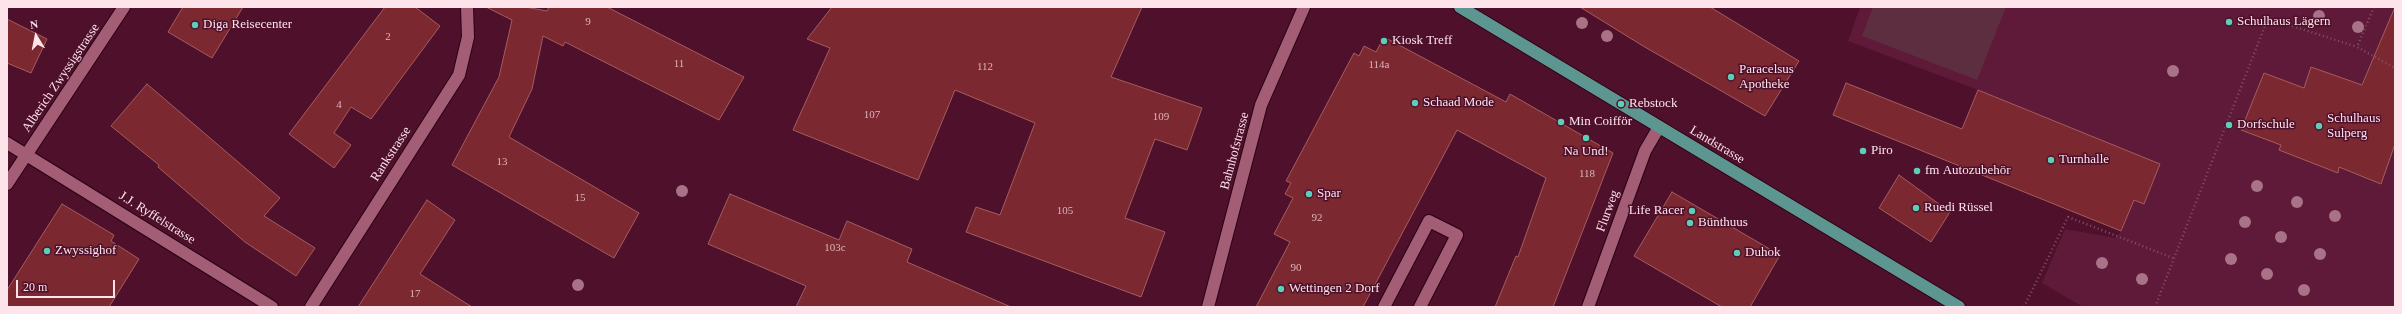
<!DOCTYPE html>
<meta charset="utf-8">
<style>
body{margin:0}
#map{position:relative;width:2402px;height:314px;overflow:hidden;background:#4e102b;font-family:Georgia,serif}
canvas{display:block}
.frame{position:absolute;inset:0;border:8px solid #fde4eb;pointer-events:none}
.north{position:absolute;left:16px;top:16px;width:40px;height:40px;-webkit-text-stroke:3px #4e102b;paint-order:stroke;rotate:350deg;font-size:11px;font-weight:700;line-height:16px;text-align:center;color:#fde4eb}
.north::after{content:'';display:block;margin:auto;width:14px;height:18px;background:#fde4eb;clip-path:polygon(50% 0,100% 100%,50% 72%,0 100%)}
.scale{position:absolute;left:16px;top:280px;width:99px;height:18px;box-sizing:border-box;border:2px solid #fde4eb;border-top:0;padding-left:5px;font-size:12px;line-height:14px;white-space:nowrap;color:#fde4eb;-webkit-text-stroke:3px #4e102b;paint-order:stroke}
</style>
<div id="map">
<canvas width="2402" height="314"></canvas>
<div class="frame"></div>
<div class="north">N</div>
<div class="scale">20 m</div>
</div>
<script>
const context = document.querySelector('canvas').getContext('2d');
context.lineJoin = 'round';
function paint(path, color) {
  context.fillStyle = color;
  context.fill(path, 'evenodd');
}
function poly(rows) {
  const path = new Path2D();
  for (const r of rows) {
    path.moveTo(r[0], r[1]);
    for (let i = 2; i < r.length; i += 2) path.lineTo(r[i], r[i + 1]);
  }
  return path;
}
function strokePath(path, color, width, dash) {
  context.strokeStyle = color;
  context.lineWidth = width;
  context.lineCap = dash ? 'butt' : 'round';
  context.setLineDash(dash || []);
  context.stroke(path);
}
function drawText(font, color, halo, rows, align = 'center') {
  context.font = font + ' Georgia,serif';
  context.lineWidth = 3;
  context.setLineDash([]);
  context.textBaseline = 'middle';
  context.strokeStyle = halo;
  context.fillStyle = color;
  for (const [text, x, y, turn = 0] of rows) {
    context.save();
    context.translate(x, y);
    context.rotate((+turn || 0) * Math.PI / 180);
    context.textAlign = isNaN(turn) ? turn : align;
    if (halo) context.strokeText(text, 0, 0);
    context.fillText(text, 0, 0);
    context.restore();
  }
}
const built = poly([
 [1860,7,2395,7,2394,307,2083,307,2042,283,2065,229,2116,238,2121,231,2148,159,1978,90,1848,41]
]);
const green = poly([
 [1873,7,2006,7,1977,80,1862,36]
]);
const building = poly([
 [183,7,243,7,212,58,168,32,183,7],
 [385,7,415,7,440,26,371,119,351,107,334,133,351,145,334,168,289,134,385,7],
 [486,7,525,7,547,11,549,7,607,7,744,77,719,120,565,42,563,46,543,36,532,89,509,137,639,213,614,258,452,165,499,77,512,20,486,7],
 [832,7,1142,7,1111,77,1202,108,1187,150,1155,139,1125,218,1165,232,1141,297,966,232,976,207,1000,215,1035,123,955,90,918,180,793,130,830,48,807,39,832,7],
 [1580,7,1710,7,1799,61,1765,116,1643,46,1580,7],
 [2395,7,2395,144,2381,184,2339,167,2338,173,2279,150,2281,145,2241,130,2264,73,2304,88,2311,67,2362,85,2395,7],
 [7,19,47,39,31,73,7,63,7,19],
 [1384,37,1506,102,1510,94,1613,153,1553,307,1495,307,1516,256,1518,257,1546,178,1457,130,1363,307,1256,307,1290,242,1274,234,1293,198,1285,194,1291,183,1286,181,1354,53,1359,56,1364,46,1376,52,1384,37],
 [1846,83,1962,129,1978,90,2160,164,2144,204,2134,200,2121,231,1833,115,1846,83],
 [147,84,280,198,264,216,315,248,296,276,245,242,158,167,159,165,111,126,147,84],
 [1899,175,1950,212,1931,242,1879,208,1899,175],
 [1672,192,1780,255,1750,307,1722,307,1634,256,1672,192],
 [730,194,839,240,847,221,912,249,907,262,1011,307,796,307,806,286,708,244,730,194],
 [427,200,455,220,420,274,472,307,358,307,427,200],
 [62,204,114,235,111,241,139,259,109,307,7,307,7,290,62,204]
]);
const path = poly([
 [2374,7,2357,47,2395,68],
 [2024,307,2068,217,2173,258],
 [2155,307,2268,18,2357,47]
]);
const minor = poly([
 [7,143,272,307],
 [7,184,124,7],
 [311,307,459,75,468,37,467,7],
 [1208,307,1261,105,1304,7],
 [1384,307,1429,221,1457,235,1420,307],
 [1588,307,1645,151,1659,127]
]);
const major = poly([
 [1460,7,1959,307]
]);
const trees = [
 [2319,16],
 [1582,23],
 [2358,27],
 [1607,36],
 [2173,71],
 [2257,186],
 [682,191],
 [2297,202],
 [2335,216],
 [2245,222],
 [2281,237],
 [2320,254],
 [2231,259],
 [2102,263],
 [2267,274],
 [2142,279],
 [578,285],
 [2304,290]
];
const markers = [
 [2229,22,4,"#5eceb8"],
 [195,25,4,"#5eceb8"],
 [1384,41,4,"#5eceb8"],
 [1731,77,4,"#5eceb8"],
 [1415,103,4,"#5eceb8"],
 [1621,104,4,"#5eceb8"],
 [1561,122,4,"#5eceb8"],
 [2229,125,4,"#5eceb8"],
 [2319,126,4,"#5eceb8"],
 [1586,138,4,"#5eceb8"],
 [1863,151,4,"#5eceb8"],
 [2051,160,4,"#5eceb8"],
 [1917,171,4,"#5eceb8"],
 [1309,194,4,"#5eceb8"],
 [1916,208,4,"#5eceb8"],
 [1692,211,4,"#5eceb8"],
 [1690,223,4,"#5eceb8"],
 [47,251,4,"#5eceb8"],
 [1737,253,4,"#5eceb8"],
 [1281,289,4,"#5eceb8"]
];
const numberNames = [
 ["9",588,22],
 ["2",388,37],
 ["11",679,64],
 ["114a",1379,65],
 ["112",985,67],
 ["4",339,105],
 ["107",872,115],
 ["109",1161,117],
 ["13",502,162],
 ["118",1587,174],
 ["15",580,198],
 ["105",1065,211],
 ["92",1317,218],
 ["103c",835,248],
 ["90",1296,268],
 ["17",415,294]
];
const poiNames = [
 ["Schulhaus Lägern",2237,22],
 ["Diga Reisecenter",203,25],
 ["Kiosk Treff",1392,41],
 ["Paracelsus",1739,70],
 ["Apotheke",1739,85],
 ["Schaad Mode",1423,103],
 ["Rebstock",1629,104],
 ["Schulhaus",2327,119],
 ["Sulperg",2327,134],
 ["Min Coifför",1569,122],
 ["Dorfschule",2237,125],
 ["Piro",1871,151],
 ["Na Und!",1586,152,"center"],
 ["Turnhalle",2059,160],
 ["fm Autozubehör",1925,171],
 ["Spar",1317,194],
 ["Ruedi Rüssel",1924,208],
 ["Life Racer",1684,211,"right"],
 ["Bünthuus",1698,223],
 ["Zwyssighof",55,251],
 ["Duhok",1745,253],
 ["Wettingen 2 Dorf",1289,289]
];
const streetNames = [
 ["Alberich Zwyssigstrasse",61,78,-56],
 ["Landstrasse",1717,145,31],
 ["Bahnhofstrasse",1235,151,-75],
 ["Rankstrasse",391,154,-57],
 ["Flurweg",1608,211,-70],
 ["J.J. Ryffelstrasse",157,218,32]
];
paint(built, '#5e1a38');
paint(green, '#5d2e3f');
paint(building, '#7c2830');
strokePath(building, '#a55d5f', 1);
strokePath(minor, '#2c0114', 14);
strokePath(major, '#2c0114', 14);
strokePath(path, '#845166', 2.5, [1, 3]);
strokePath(minor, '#a35e76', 12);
strokePath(major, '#5d9590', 12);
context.fillStyle = '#a97286';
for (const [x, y] of trees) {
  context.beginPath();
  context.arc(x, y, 6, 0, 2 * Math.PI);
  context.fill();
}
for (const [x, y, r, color] of markers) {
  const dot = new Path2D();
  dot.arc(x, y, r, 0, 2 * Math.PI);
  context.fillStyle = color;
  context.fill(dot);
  strokePath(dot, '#4e102b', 1.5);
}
drawText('11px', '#ddb5bc', null, numberNames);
drawText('13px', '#fde4eb', '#4e102b', poiNames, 'left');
drawText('13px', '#fde4eb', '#4e102b', streetNames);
</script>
